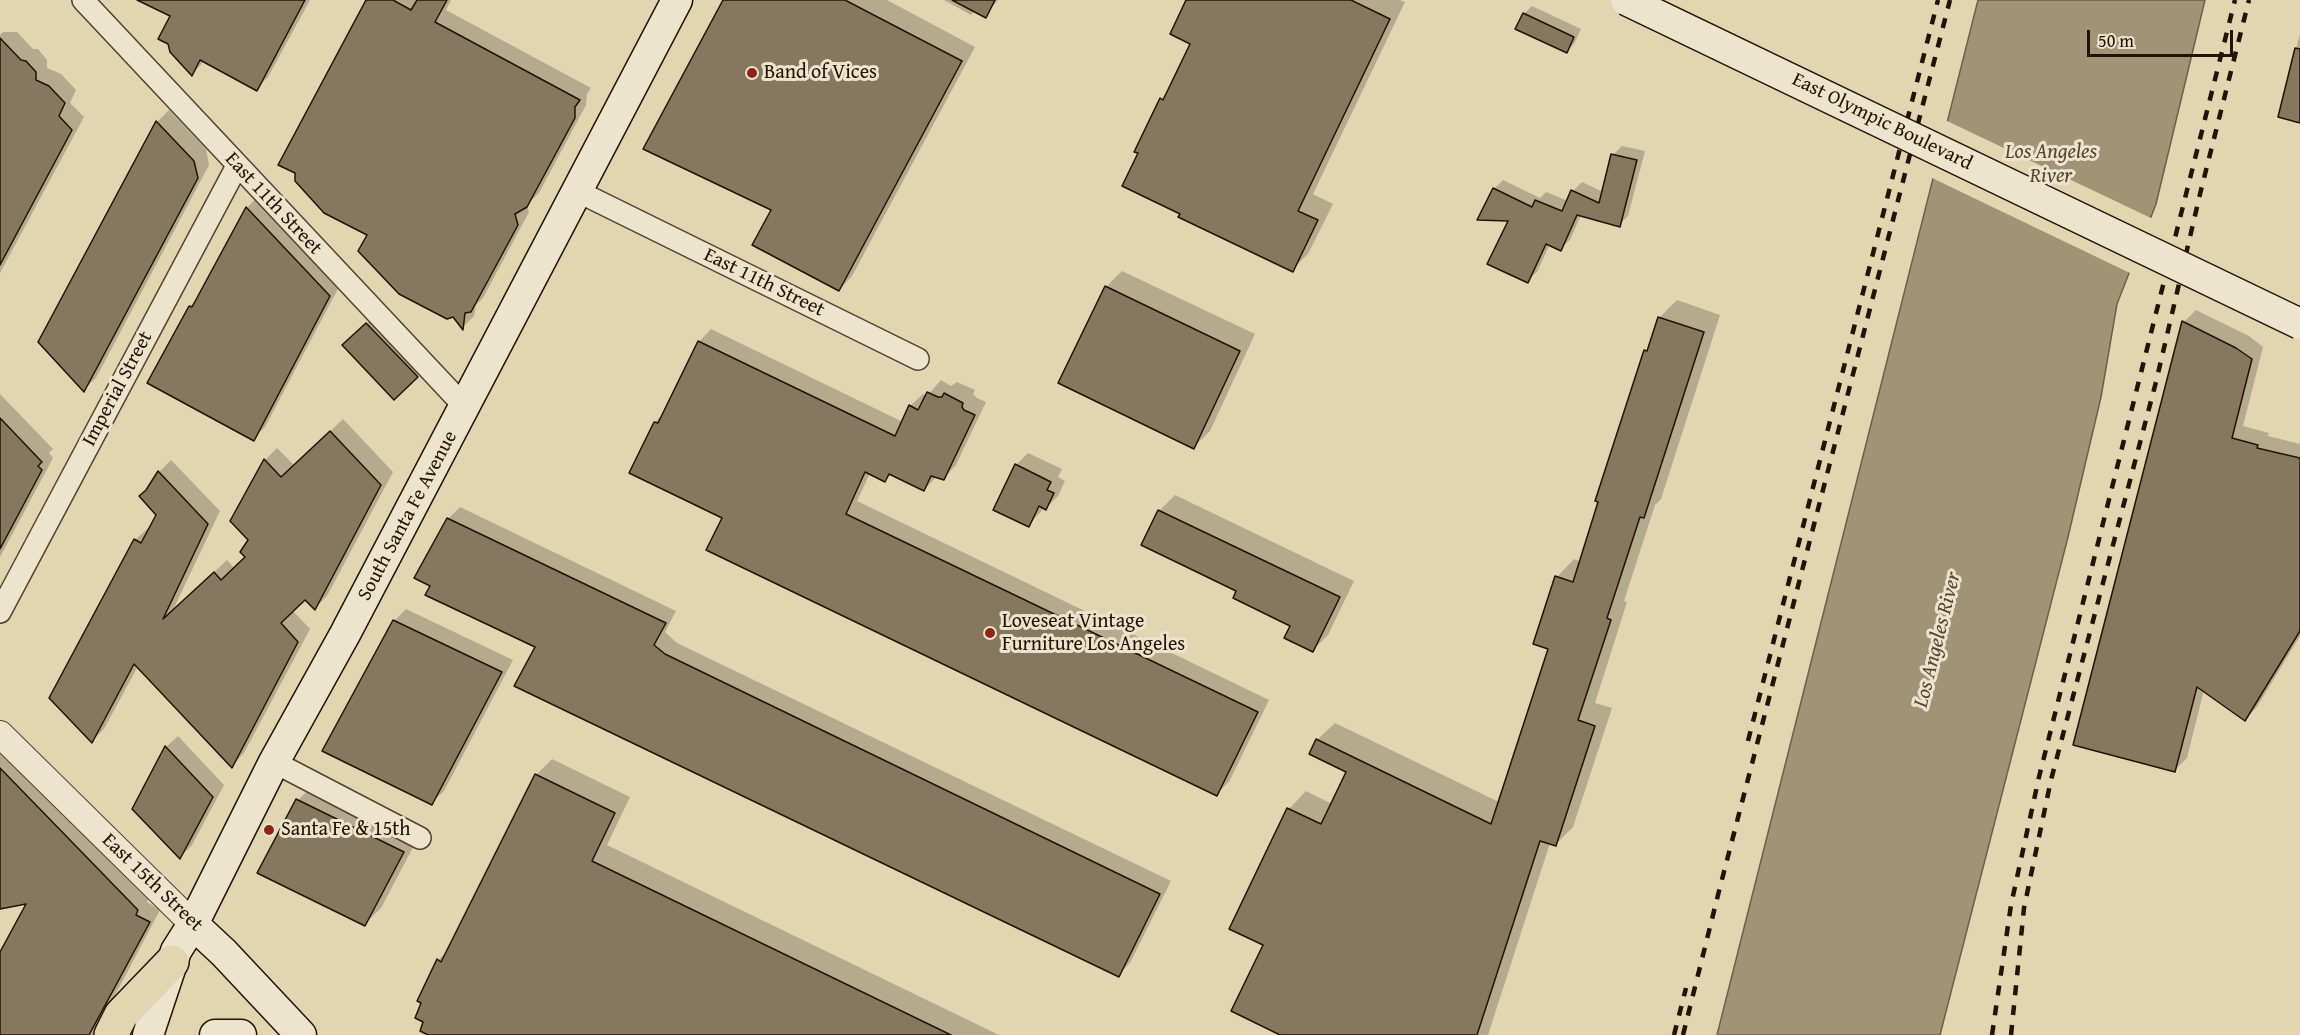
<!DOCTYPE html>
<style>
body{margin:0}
#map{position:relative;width:2300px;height:1035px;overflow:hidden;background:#e1d5b2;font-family:"Gentium Book Plus",serif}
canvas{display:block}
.scale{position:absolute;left:2087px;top:30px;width:146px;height:27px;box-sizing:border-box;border:3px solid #221302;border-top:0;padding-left:8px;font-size:18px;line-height:21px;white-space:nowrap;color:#221302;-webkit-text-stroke:4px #ece4cd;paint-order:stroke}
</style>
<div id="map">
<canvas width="2300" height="1035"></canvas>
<div class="scale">50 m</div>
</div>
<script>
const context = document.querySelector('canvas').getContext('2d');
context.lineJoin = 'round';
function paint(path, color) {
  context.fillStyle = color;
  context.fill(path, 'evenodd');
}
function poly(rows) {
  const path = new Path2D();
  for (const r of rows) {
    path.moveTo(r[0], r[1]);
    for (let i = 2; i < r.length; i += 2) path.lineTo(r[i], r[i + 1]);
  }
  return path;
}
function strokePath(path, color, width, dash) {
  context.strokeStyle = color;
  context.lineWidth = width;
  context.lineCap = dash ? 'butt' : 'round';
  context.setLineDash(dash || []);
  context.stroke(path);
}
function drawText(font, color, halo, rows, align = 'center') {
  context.font = font + ' "Gentium Book Plus",serif';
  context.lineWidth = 6;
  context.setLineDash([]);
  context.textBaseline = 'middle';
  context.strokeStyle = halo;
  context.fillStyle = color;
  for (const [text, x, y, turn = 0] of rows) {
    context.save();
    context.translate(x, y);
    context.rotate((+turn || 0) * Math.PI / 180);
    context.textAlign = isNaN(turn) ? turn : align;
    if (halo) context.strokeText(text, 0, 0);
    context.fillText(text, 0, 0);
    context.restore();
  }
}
const water = poly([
 [1978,0,2205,0,2156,204,2117,304,2101,397,2068,537,1940,1035,1717,1035,1978,0]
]);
const pier = poly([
 [1945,120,2153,219,2132,274,1930,177]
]);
const shadow = poly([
 [157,0,310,0,268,77,256,89,204,61,192,74,172,16],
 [368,0,451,0,446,10,591,88,587,94,586,105,539,193,527,205,529,212,483,298,476,305,474,316,463,327,369,234],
 [725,0,887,0,975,47,852,276,839,290,773,210],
 [944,0,998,0,985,16,975,11,971,15],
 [1188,0,1400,0,1405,2,1313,194,1333,204,1308,254,1292,270,1183,213,1140,153,1161,99,1169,91,1192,43],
 [1532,6,1581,29,1574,44,1566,52,1524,14],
 [3,32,17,32,33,49,38,49,47,60,47,68,61,74,76,90,70,103,84,117,0,273,0,35],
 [2300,34,2300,121,2283,99],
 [169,110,206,149,209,165,96,378,84,389,39,342,157,122],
 [1622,146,1645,151,1628,216,1619,225,1581,215,1570,240,1560,249,1550,244,1537,272,1527,281,1510,219,1494,189,1503,180,1540,198,1546,192,1568,201,1573,191,1582,182,1603,192,1613,155],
 [258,196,341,283,265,427,253,439,190,306,198,299,247,208],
 [1122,271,1255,334,1210,431,1194,447,1106,287],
 [1677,300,1720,315,1661,499,1655,505,1624,601,1627,602,1595,703,1612,708,1573,827,1556,844,1550,843,1488,1035,1283,1035,1265,944,1231,928,1289,809,1306,791,1332,804,1348,771,1317,740,1335,723,1499,802,1550,648,1557,577,1574,559,1581,562,1645,351,1651,346,1659,318],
 [2196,310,2249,336,2263,347,2243,426,2269,433,2268,436,2300,444,2300,636,2257,707,2245,719,2204,690,2187,758,2175,770,2075,744,2184,322],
 [379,312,429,364,417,376,344,345],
 [711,329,903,422,910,406,923,394,927,396,941,380,951,386,957,382,975,390,973,394,977,398,986,402,956,465,944,478,936,477,924,490,891,474,885,480,870,473,857,501,1269,700,1229,782,1216,794,724,517,655,422,664,413,699,342],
 [0,394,53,449,49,453,53,458,0,557],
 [343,419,393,472,327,596,315,608,305,598,292,610,310,629,244,753,232,766,138,666,104,729,92,741,135,540,148,528,150,529,158,514,148,489,159,472,171,460,220,511,172,612,227,560,234,568,247,556,250,539,232,521,265,460,277,448,295,466],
 [1028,453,1062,469,1058,477,1065,481,1058,496,1046,508,1044,507,1040,513,1028,525,1016,465],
 [1175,495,1354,581,1328,635,1313,650,1292,625,1238,590,1143,544,1160,510],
 [460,507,676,611,665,632,677,643,1171,881,1130,963,1118,975,432,585,448,519],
 [406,609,513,660,444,791,431,803,394,621],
 [178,736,224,785,192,845,180,857,134,808,166,747],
 [0,744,149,898,147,902,160,910,94,1035,0,1035,0,955,29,902,0,907],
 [552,759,630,797,607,845,999,1035,431,1035,438,960,450,949,536,775],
 [314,784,419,836,381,908,365,924,298,800]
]);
const building = poly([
 [137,0,305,0,257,91,200,60,192,76,170,52,168,44,158,39,170,16,137,0],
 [366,0,393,0,411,10,417,0,447,0,435,22,580,100,575,107,575,118,527,207,515,214,518,225,471,312,465,313,463,330,453,317,447,319,399,294,358,251,367,235,324,213,295,181,295,173,278,165,366,0],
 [723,0,845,0,962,61,839,291,752,245,771,210,643,149,723,0],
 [952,0,995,0,986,18,952,0],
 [1186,0,1351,0,1390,19,1298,211,1318,220,1293,272,1178,217,1180,214,1122,186,1138,153,1134,152,1160,98,1163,100,1190,44,1170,34,1186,0],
 [1523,13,1574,37,1567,53,1515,29,1523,13],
 [0,38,21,60,26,61,36,72,36,80,49,86,65,103,59,116,72,130,0,265,0,38],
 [2295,48,2300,49,2300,123,2278,117,2295,48],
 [156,121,194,161,198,178,84,392,38,342,156,121],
 [1611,154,1637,160,1620,227,1577,215,1561,251,1546,244,1528,283,1487,264,1508,221,1477,220,1493,188,1532,207,1535,200,1562,211,1571,190,1599,203,1611,154],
 [246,207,330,296,254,441,147,383,189,306,192,307,246,207],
 [1105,286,1240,351,1194,449,1058,383,1105,286],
 [1658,317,1704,332,1644,518,1640,517,1607,618,1611,620,1578,720,1595,726,1556,846,1540,841,1477,1035,1280,1035,1231,1011,1263,945,1229,929,1287,808,1321,824,1346,772,1309,754,1316,739,1491,824,1548,649,1533,644,1555,576,1573,582,1598,502,1595,501,1644,350,1647,351,1658,317],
 [2182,321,2236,348,2252,359,2232,438,2258,445,2257,448,2300,458,2300,631,2245,721,2197,687,2175,772,2073,745,2182,321],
 [366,323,418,377,394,400,342,345,366,323],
 [698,341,895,436,909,405,918,410,927,392,938,397,942,397,944,393,963,403,962,407,964,410,975,415,944,480,931,476,924,491,889,474,885,482,865,472,846,514,1258,712,1217,796,706,550,722,518,629,473,654,422,658,423,698,341],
 [0,418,42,462,38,466,42,470,0,549,0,418],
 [330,431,381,485,315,610,305,600,281,623,298,642,232,768,134,664,92,743,49,698,134,539,141,543,156,515,139,496,146,490,158,471,208,524,163,619,214,572,221,580,245,557,240,552,248,540,230,521,264,459,281,477,330,431],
 [1015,464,1051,482,1047,490,1054,493,1046,510,1039,506,1029,527,993,510,1015,464],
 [1158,510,1340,597,1313,652,1284,638,1290,626,1233,598,1236,591,1141,545,1158,510],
 [447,518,666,623,654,645,665,654,1160,894,1119,977,514,686,535,647,425,595,430,586,414,578,447,518],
 [393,620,502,672,432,805,322,751,393,620],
 [165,746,213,797,180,859,132,809,165,746],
 [0,768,138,910,136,915,150,922,89,1035,0,1035,0,952,26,904,0,909,0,768],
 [535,774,615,813,592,861,951,1035,428,1035,420,1031,423,1022,415,1018,421,1003,417,1001,437,959,441,962,535,774],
 [296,799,404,852,365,926,257,873,296,799]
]);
const minor = poly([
 [83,0,465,407],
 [577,191,918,359],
 [0,612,237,166],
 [274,762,420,838]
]);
const tertiary = poly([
 [0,734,193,924]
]);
const secondary = poly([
 [193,924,224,953,301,1035],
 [148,1035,176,951,193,924,274,762,345,634,677,0],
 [215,1035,241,1035]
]);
const primary = poly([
 [111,1035,121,1015,172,962]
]);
const rail = poly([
 [1748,741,1938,0],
 [1674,1035,1686,988],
 [1683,1035,1719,891,1950,0],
 [1992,1035,2011,905,2039,777,2235,0],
 [2011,1035,2024,908,2051,780,2156,382,2201,190,2249,0]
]);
const secondaryBridge = poly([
 [1626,0,2300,324]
]);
const markers = [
 [752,73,6,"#8f2418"],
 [990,633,6,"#8f2418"],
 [269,830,6,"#8f2418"]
];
const poiNames = [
 ["Band of Vices",764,73],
 ["Loveseat Vintage",1002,622],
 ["Furniture Los Angeles",1002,645],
 ["Santa Fe & 15th",281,830]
];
const streetNames = [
 ["East Olympic Boulevard",1882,122,26],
 ["East 11th Street",273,204,47],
 ["East 11th Street",764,283,26],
 ["Imperial Street",118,389,-62],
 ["South Santa Fe Avenue",408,516,-62],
 ["East 15th Street",152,883,44]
];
const waterNames = [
 ["Los Angeles",2051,153],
 ["River",2051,177],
 ["Los Angeles River",1938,640,-76]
];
paint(water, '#a09376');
strokePath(water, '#6e6048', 1.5);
paint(pier, '#e1d5b2');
paint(shadow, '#0003');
paint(building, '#85785e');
strokePath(building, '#221302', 1.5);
strokePath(minor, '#52442e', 24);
strokePath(tertiary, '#52442e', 28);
strokePath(secondary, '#221302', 33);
strokePath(primary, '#221302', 36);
strokePath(minor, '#ece4cd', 21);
strokePath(tertiary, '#ece4cd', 26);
strokePath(secondary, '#ece4cd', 30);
strokePath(primary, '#e1d5b2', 33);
strokePath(rail, '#221302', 4.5, [10, 10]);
strokePath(secondaryBridge, '#221302', 33, []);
strokePath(secondaryBridge, '#ece4cd', 30);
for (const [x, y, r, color] of markers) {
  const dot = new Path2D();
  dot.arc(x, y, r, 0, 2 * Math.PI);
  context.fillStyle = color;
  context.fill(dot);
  strokePath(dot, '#ece4cd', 2);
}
drawText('20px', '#221302', '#ece4cd', poiNames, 'left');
drawText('20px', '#221302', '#ece4cd', streetNames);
drawText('italic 21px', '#544630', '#ece4cd', waterNames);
</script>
